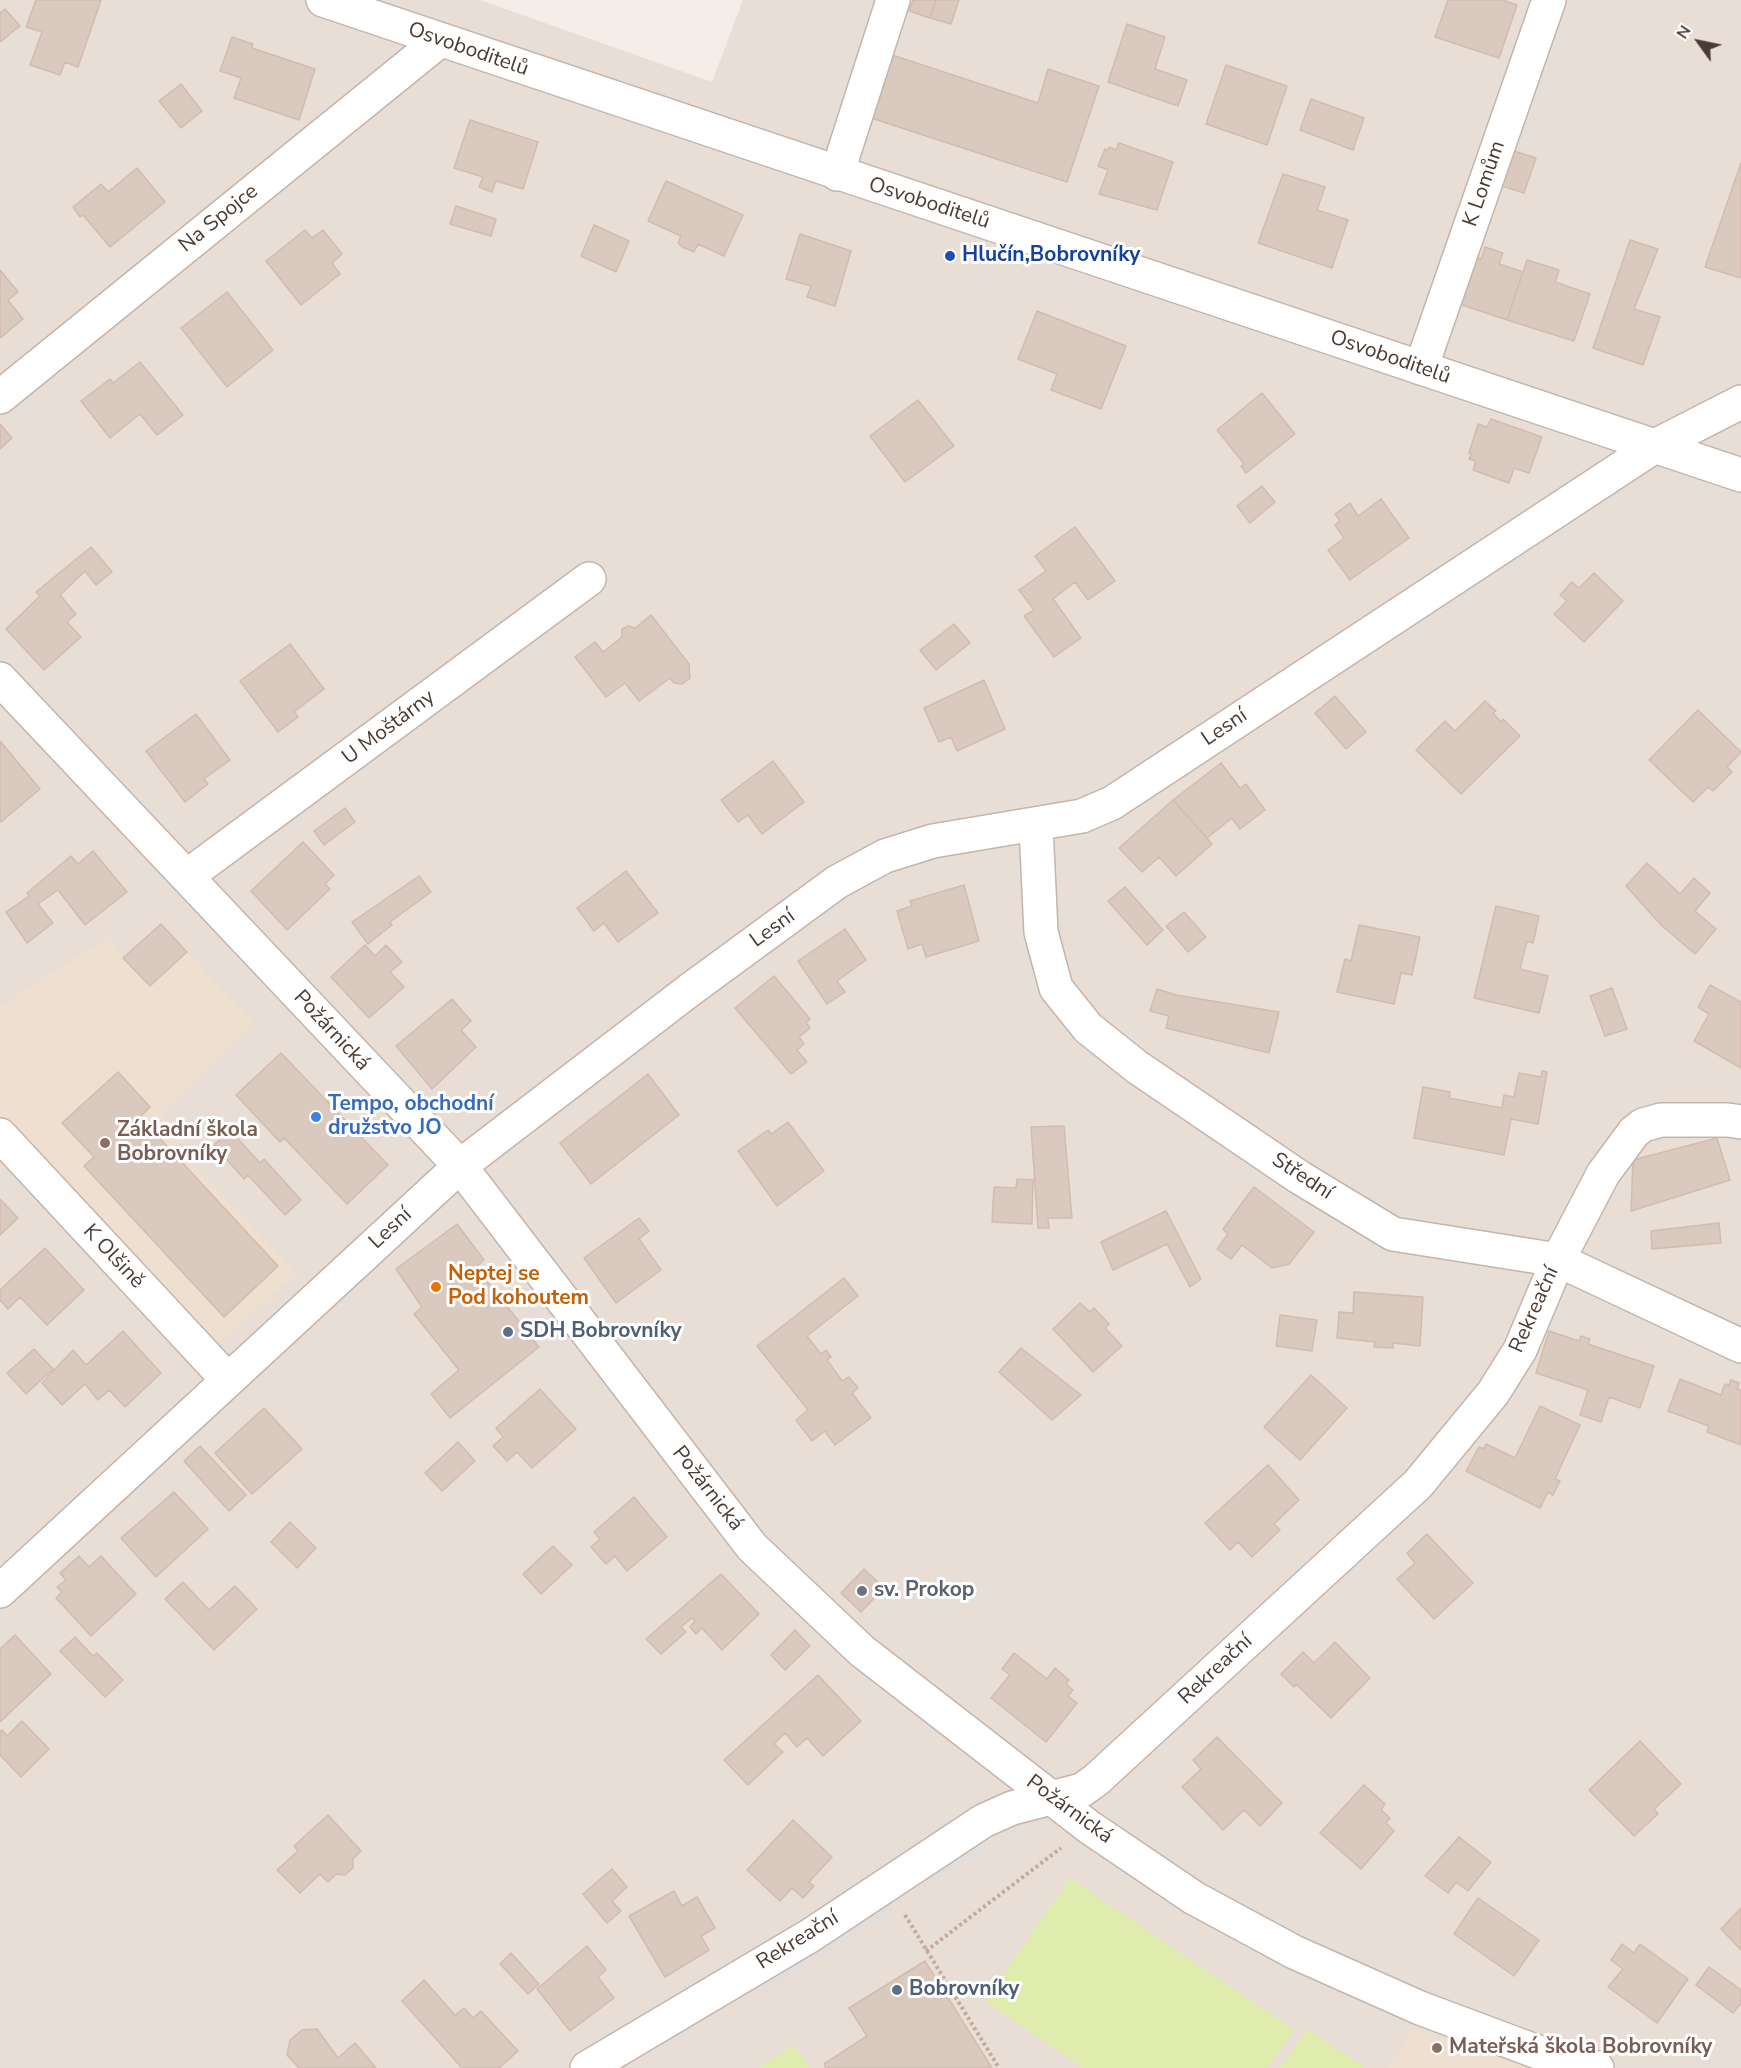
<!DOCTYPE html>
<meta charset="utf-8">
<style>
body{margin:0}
#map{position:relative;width:1741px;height:2068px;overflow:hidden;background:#f5ede7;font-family:"Nunito Sans",sans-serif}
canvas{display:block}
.north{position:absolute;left:1669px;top:12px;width:60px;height:60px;-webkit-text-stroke:4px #fff;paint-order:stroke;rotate:303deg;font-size:16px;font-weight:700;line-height:24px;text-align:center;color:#493c35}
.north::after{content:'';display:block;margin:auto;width:21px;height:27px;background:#493c35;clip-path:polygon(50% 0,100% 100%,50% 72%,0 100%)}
</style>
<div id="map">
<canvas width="1741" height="2068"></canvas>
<div class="north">N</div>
</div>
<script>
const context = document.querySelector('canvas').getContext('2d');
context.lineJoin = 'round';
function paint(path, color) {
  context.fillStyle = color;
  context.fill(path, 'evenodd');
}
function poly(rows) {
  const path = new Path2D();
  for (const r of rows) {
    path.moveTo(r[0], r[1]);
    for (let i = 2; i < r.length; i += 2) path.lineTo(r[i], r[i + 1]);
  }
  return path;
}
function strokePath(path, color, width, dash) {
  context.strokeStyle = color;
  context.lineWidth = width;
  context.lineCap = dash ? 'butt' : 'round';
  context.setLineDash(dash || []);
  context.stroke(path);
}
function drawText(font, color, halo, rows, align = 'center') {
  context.font = font + ' "Nunito Sans",sans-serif';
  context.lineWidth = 6;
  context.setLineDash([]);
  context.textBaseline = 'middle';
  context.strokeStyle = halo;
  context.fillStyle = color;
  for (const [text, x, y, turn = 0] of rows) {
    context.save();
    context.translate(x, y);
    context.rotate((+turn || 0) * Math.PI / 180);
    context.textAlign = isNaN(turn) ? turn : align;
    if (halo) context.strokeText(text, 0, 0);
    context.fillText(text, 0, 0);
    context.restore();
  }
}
const residential = poly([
 [0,0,480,0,712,82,743,0,1741,0,1741,2068,0,2068]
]);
const education = poly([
 [106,938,150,986,187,952,255,1024,162,1113,184,1139,176,1147,297,1273,215,1347,0,1110,0,1006],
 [1414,2029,1530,2068,1388,2068]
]);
const green = poly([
 [1070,1878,1294,2030,1268,2068,1083,2068,985,2001],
 [1307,2029,1364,2067,1364,2068,1280,2068],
 [794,2045,809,2068,757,2068]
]);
const parking = poly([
 [987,1840,984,1852,929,1887,923,1879],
 [885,1899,894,1912,760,1996,753,1984],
 [684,2022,691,2033,649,2057,643,2047]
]);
const building = poly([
 [36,0,101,0,78,67,65,62,60,75,30,65,42,32,26,27,36,0],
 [913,0,936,0,930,18,909,11,913,0],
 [936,0,959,0,951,24,930,18,936,0],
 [1448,0,1503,0,1517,5,1499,58,1435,37,1448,0],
 [5,9,20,26,0,42,0,13,5,9],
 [1127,24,1165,37,1155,69,1187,80,1178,106,1108,82,1127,24],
 [232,37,253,44,252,48,315,69,299,120,234,98,241,78,220,71,232,37],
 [886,53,1038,103,1048,69,1099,86,1067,182,865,116,886,53],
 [1226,65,1287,86,1267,145,1206,124,1226,65],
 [181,84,202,111,181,128,159,101,181,84],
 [1311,99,1364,118,1353,150,1300,130,1311,99],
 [470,120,538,142,523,189,496,181,492,192,479,187,483,177,454,168,470,120],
 [1119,143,1173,162,1157,210,1099,194,1108,170,1098,166,1105,149,1107,151,1109,147,1116,150,1119,143],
 [1511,150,1536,158,1524,193,1499,185,1511,150],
 [1741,163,1741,278,1705,267,1741,163],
 [137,168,165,202,110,247,83,215,80,217,73,207,101,184,108,192,137,168],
 [1283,174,1325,187,1317,210,1348,220,1332,268,1258,243,1283,174],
 [666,181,743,215,724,256,698,244,694,252,682,247,678,243,681,236,648,221,666,181],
 [456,206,496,219,491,236,450,224,456,206],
 [594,225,629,241,616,272,581,256,594,225],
 [305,230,312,238,323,230,342,254,332,263,340,274,301,305,266,261,305,230],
 [800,234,851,251,835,306,807,297,811,286,786,279,800,234],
 [1630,240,1658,249,1634,309,1660,317,1643,365,1593,348,1630,240],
 [1485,247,1503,253,1499,264,1523,272,1507,320,1459,304,1475,257,1481,259,1485,247],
 [1527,260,1559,270,1555,282,1590,294,1574,341,1507,320,1527,260],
 [0,270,18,292,8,300,23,319,0,338,0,270],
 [227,292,273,350,227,387,181,328,227,292],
 [1037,311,1126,346,1101,409,1051,390,1057,374,1018,359,1037,311],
 [140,362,183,415,157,435,140,414,110,438,81,401,110,379,113,383,140,362],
 [1262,393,1295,434,1246,473,1241,466,1244,464,1217,430,1262,393],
 [918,400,954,446,905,482,870,436,918,400],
 [1491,419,1542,437,1529,473,1514,468,1509,483,1473,470,1476,461,1469,459,1472,454,1469,453,1478,424,1487,427,1491,419],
 [0,424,12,438,0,449,0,424],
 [1262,486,1275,502,1250,523,1237,506,1262,486],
 [1381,499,1409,538,1350,580,1328,550,1344,538,1335,525,1340,521,1335,514,1350,503,1358,516,1381,499],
 [1075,527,1115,581,1088,600,1075,582,1053,599,1081,638,1054,657,1024,616,1034,610,1019,590,1046,571,1035,556,1075,527],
 [91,547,112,572,96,585,85,571,60,595,76,614,67,622,81,637,44,670,6,629,40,596,36,592,91,547],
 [1594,573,1623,601,1584,642,1554,614,1567,601,1560,595,1572,582,1579,588,1594,573],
 [651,615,689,664,690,678,682,684,674,683,670,678,639,701,625,683,606,697,575,657,595,642,603,652,622,637,622,629,628,626,635,628,651,615],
 [954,624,970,643,936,670,920,650,954,624],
 [290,644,324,689,294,712,298,717,278,732,240,681,290,644],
 [984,680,1005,729,957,751,951,737,939,742,924,708,984,680],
 [1335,696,1366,732,1346,749,1315,713,1335,696],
 [1485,701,1496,711,1493,713,1501,722,1503,719,1520,736,1461,794,1416,750,1445,721,1455,731,1485,701],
 [1698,710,1741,752,1727,767,1732,772,1713,791,1708,787,1693,802,1649,760,1698,710],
 [196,714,230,760,204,779,208,784,185,802,146,751,196,714],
 [0,741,40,789,1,822,0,820,0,741],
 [773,761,804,802,762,834,748,815,738,822,721,800,773,761],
 [1221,763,1240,788,1246,784,1265,810,1240,829,1232,818,1207,838,1173,800,1221,763],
 [1173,800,1212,844,1176,876,1159,857,1142,872,1119,848,1173,800],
 [345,808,355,822,324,845,314,831,345,808],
 [303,842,334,875,325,884,330,889,287,930,251,891,303,842],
 [93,851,127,892,85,925,58,890,38,904,53,923,27,943,6,912,29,896,27,893,71,856,78,864,93,851],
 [1647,863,1680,894,1694,878,1710,893,1695,911,1716,929,1695,954,1661,925,1626,886,1647,863],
 [626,871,658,913,618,942,604,923,594,931,577,908,626,871],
 [419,876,431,892,390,922,392,925,368,944,352,922,419,876],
 [964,885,979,941,926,957,922,944,908,949,897,911,912,906,910,901,964,885],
 [1125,887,1163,930,1147,945,1108,901,1125,887],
 [1496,906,1539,916,1533,943,1527,941,1520,969,1548,976,1539,1013,1474,998,1496,906],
 [1184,912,1206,937,1188,952,1166,926,1184,912],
 [161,924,187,952,150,986,123,958,161,924],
 [1359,925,1420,937,1412,975,1401,973,1394,1004,1337,992,1345,959,1351,961,1359,925],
 [845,929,866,960,837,981,845,992,827,1004,798,961,845,929],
 [365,945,375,956,386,945,402,962,390,972,404,987,369,1018,331,977,365,945],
 [774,976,810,1019,806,1023,810,1028,799,1037,804,1044,797,1050,807,1062,791,1074,735,1008,774,976],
 [1710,985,1741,1002,1741,1068,1694,1041,1709,1014,1698,1007,1710,985],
 [1612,988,1627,1029,1605,1036,1590,996,1612,988],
 [1157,989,1176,995,1279,1012,1269,1053,1166,1028,1169,1016,1150,1011,1157,989],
 [452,999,471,1021,461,1030,476,1047,432,1089,396,1046,452,999],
 [281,1053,388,1165,347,1204,284,1138,280,1142,236,1095,281,1053],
 [1542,1071,1547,1072,1538,1124,1511,1119,1504,1155,1414,1138,1423,1087,1450,1092,1449,1098,1502,1108,1504,1095,1514,1097,1519,1073,1541,1077,1542,1071],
 [118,1072,150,1107,140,1117,278,1266,224,1317,84,1166,94,1157,62,1123,118,1072],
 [648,1074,679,1115,591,1184,560,1143,648,1074],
 [788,1122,824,1171,777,1206,738,1151,768,1130,771,1134,788,1122],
 [1064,1126,1072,1218,1048,1218,1049,1228,1038,1228,1031,1127,1064,1126],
 [230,1130,260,1163,264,1159,301,1200,285,1215,248,1175,244,1179,214,1145,230,1130],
 [1717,1138,1730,1180,1631,1211,1633,1160,1717,1138],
 [1017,1179,1033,1180,1032,1224,992,1222,994,1187,1016,1188,1017,1179],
 [1254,1187,1314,1232,1289,1264,1272,1268,1242,1245,1231,1259,1217,1249,1228,1234,1223,1229,1254,1187],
 [0,1199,18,1218,0,1235,0,1199],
 [1166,1211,1201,1279,1190,1287,1167,1244,1113,1270,1101,1242,1166,1211],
 [639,1218,649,1231,639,1239,661,1270,616,1303,584,1258,639,1218],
 [1719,1223,1721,1243,1652,1249,1651,1231,1719,1223],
 [457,1224,484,1260,476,1267,539,1347,450,1418,431,1394,459,1370,414,1314,422,1307,396,1269,457,1224],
 [45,1248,84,1290,47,1325,20,1297,8,1309,0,1300,0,1290,45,1248],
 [844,1278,858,1296,807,1336,821,1354,826,1350,831,1357,827,1360,842,1381,849,1377,858,1388,852,1393,871,1418,835,1445,825,1431,812,1441,796,1420,808,1410,757,1346,844,1278],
 [1354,1292,1423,1297,1420,1346,1393,1343,1393,1348,1374,1347,1375,1342,1337,1338,1339,1312,1353,1313,1354,1292],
 [1080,1303,1090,1312,1094,1308,1109,1324,1105,1328,1122,1346,1093,1372,1053,1329,1080,1303],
 [1280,1315,1317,1320,1312,1351,1276,1346,1280,1315],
 [123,1331,161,1373,125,1407,109,1390,98,1400,85,1384,62,1405,42,1383,73,1350,86,1365,123,1331],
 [1549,1331,1579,1341,1581,1336,1590,1339,1588,1344,1654,1366,1640,1408,1609,1397,1601,1422,1580,1415,1588,1390,1536,1373,1549,1331],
 [1021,1348,1081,1395,1052,1420,999,1372,1021,1348],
 [34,1349,53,1369,26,1394,7,1373,34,1349],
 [1311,1375,1347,1408,1300,1460,1264,1427,1311,1375],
 [1680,1379,1721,1395,1725,1384,1729,1385,1731,1380,1739,1383,1737,1389,1741,1390,1741,1445,1707,1432,1709,1426,1668,1411,1680,1379],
 [540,1389,576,1429,532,1468,517,1452,507,1461,493,1446,503,1437,496,1428,540,1389],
 [1540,1406,1580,1425,1555,1479,1560,1481,1553,1495,1548,1492,1540,1508,1466,1471,1479,1447,1484,1449,1486,1444,1515,1458,1540,1406],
 [264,1408,302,1449,252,1494,215,1453,264,1408],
 [458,1442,475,1461,442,1491,425,1473,458,1442],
 [200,1446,246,1495,229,1511,184,1461,200,1446],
 [1268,1465,1299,1500,1274,1524,1280,1530,1252,1557,1238,1542,1230,1550,1205,1523,1268,1465],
 [174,1492,208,1529,156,1577,121,1538,174,1492],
 [634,1497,667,1537,627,1571,615,1556,606,1564,591,1547,600,1539,594,1532,634,1497],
 [290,1522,316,1548,297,1568,271,1542,290,1522],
 [1427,1534,1473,1583,1434,1619,1397,1579,1415,1563,1407,1553,1427,1534],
 [553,1546,572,1565,541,1594,523,1574,553,1546],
 [79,1556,89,1567,101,1556,136,1594,91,1636,56,1598,62,1592,57,1587,66,1580,60,1573,79,1556],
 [864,1569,884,1588,861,1612,841,1593,864,1569],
 [721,1574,759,1614,722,1650,702,1628,696,1634,690,1627,695,1621,692,1618,681,1627,686,1632,661,1654,646,1639,721,1574],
 [183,1582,209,1610,235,1586,257,1609,214,1650,165,1599,183,1582],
 [795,1630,810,1646,785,1670,771,1655,795,1630],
 [15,1635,51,1674,0,1722,0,1649,15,1635],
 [75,1637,93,1656,97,1653,123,1680,105,1697,60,1651,75,1637],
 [1335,1642,1370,1678,1331,1718,1296,1684,1294,1687,1281,1674,1303,1652,1314,1663,1335,1642],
 [1014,1653,1047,1679,1055,1668,1069,1680,1066,1684,1073,1690,1068,1696,1077,1703,1046,1742,991,1698,1010,1675,1002,1669,1014,1653],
 [818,1675,861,1721,823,1756,807,1738,797,1747,785,1733,774,1744,783,1752,748,1785,724,1760,818,1675],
 [22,1721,49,1749,21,1777,0,1755,0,1732,2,1730,7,1736,22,1721],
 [1217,1737,1282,1803,1260,1826,1244,1810,1223,1830,1182,1787,1201,1769,1193,1760,1217,1737],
 [1640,1741,1681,1784,1654,1809,1658,1814,1634,1836,1589,1790,1640,1741],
 [1364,1785,1385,1804,1381,1810,1390,1818,1386,1823,1394,1831,1361,1869,1320,1833,1364,1785],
 [328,1815,361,1851,353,1859,353,1868,345,1875,336,1874,328,1882,320,1874,300,1893,277,1870,298,1851,294,1846,328,1815],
 [793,1820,832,1857,809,1882,814,1886,803,1898,792,1888,780,1901,747,1870,793,1820],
 [1459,1837,1491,1862,1468,1891,1456,1882,1448,1893,1425,1876,1459,1837],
 [612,1869,627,1887,612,1901,621,1911,607,1923,583,1894,612,1869],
 [674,1891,682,1906,697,1897,715,1928,701,1936,709,1950,665,1977,629,1916,674,1891],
 [1478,1898,1539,1940,1514,1976,1454,1934,1478,1898],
 [1741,1908,1741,1950,1721,1929,1741,1908],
 [1622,1944,1634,1953,1640,1944,1688,1979,1657,2023,1608,1987,1623,1969,1611,1960,1622,1944],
 [587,1946,606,1970,598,1977,614,1998,570,2031,537,1989,587,1946],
 [511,1953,539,1984,528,1994,500,1964,511,1953],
 [925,1961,992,2068,826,2068,824,2064,867,2036,849,2008,925,1961],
 [1709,1967,1741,1990,1741,2003,1733,2013,1696,1985,1709,1967],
 [424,1980,455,2015,464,2008,473,2018,481,2011,518,2051,499,2068,462,2068,402,2001,424,1980],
 [317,2029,338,2058,355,2043,376,2068,299,2068,287,2055,290,2040,302,2030,317,2029]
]);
const path = poly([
 [905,1915,999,2068],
 [926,1951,1061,1848]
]);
const minor = poly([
 [837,174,893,0],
 [1421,368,1549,0],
 [0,397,439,41],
 [0,679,460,1166,752,1547,862,1651,1089,1827,1194,1898,1294,1952,1420,2008,1543,2054,1597,2068],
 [1036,826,1041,932,1056,988,1088,1028,1137,1067,1299,1177,1393,1234,1558,1260,1741,1346],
 [187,876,589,579],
 [0,1135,227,1379],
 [0,1591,460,1166,691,989,837,882,885,856,933,841,1082,816,1112,803,1655,446,1741,402],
 [587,2068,811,1935,983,1821,1012,1808,1082,1790,1096,1780,1418,1484,1493,1393,1520,1350,1558,1260,1603,1174,1634,1132,1643,1125,1661,1120,1728,1120,1741,1122]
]);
const tertiary = poly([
 [323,0,1741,475]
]);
const markers = [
 [950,256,6,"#1a4fb4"],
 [316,1117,6,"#3f7fe0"],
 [105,1143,6,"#8d6e63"],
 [436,1287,6,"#e8710a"],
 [508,1332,6,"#5c6f8a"],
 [862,1591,6,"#6b7280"],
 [897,1990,6,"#5c6f8a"],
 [1437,2048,6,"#8d6e63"]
];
const streetNames = [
 ["Osvoboditelů",468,50,19],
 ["K Lomům",1485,184,-71],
 ["Osvoboditelů",929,204,18],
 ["Na Spojce",219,219,-39],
 ["Osvoboditelů",1390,358,19],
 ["U Moštárny",389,728,-37],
 ["Lesní",1225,728,-34],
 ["Lesní",773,929,-36],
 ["Požárnická",331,1031,47],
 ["Střední",1302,1177,33],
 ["Lesní",391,1229,-43],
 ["K Olšině",113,1257,47],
 ["Rekreační",1535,1310,-66],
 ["Požárnická",707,1489,52],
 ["Rekreační",1216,1670,-43],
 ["Požárnická",1069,1810,36],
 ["Rekreační",798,1941,-32]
];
const transitNames = [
 ["Hlučín,Bobrovníky",962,256]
];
const shopNames = [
 ["Tempo, obchodní",328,1105],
 ["družstvo JO",328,1129]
];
const educationNames = [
 ["Základní škola",117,1131],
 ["Bobrovníky",117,1155],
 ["Mateřská škola Bobrovníky",1449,2048]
];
const foodNames = [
 ["Neptej se",448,1275],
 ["Pod kohoutem",448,1299]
];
const serviceNames = [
 ["SDH Bobrovníky",520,1332],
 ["Bobrovníky",909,1990]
];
const worshipNames = [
 ["sv. Prokop",874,1591]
];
paint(residential, '#e9ded5');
paint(education, '#efdfd0');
paint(green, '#dfecad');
paint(parking, '#e3dedc');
paint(building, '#dac9be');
strokePath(building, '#d3bbae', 1.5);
strokePath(minor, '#c4b5ac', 36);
strokePath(tertiary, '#c4b5ac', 36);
strokePath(path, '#c4aa99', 4, [3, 3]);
strokePath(minor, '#fff', 33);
strokePath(tertiary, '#fff', 33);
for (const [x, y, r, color] of markers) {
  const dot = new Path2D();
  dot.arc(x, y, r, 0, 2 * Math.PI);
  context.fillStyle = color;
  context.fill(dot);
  strokePath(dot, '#fff', 2);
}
drawText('21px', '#493c35', '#fff', streetNames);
drawText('bold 21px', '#164399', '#fff', transitNames, 'left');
drawText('bold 21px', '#366cbe', '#fff', shopNames, 'left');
drawText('bold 21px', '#785e54', '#fff', educationNames, 'left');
drawText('bold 21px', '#c56008', '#fff', foodNames, 'left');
drawText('bold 21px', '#4e5e75', '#fff', serviceNames, 'left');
drawText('bold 21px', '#5b616d', '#fff', worshipNames, 'left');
</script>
